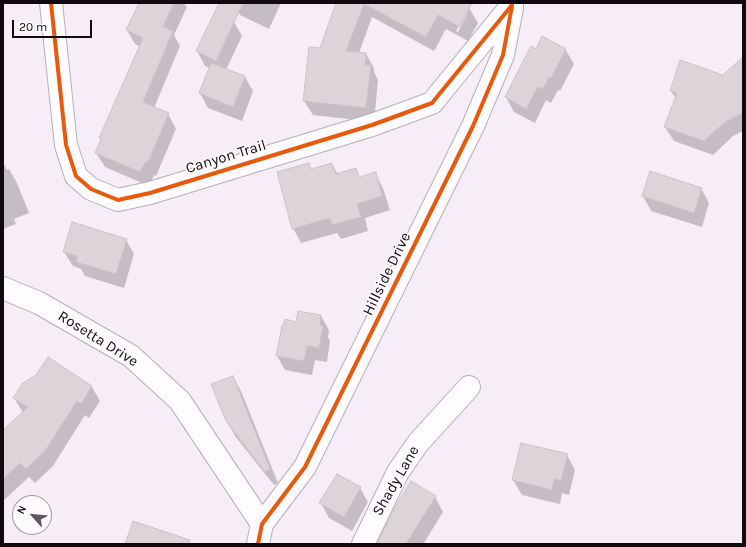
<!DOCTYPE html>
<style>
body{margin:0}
#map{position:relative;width:746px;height:547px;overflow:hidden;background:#f6edf6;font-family:Karla,sans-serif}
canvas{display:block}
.frame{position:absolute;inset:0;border:4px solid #100a10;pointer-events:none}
.north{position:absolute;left:12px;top:495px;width:40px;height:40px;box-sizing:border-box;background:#fefbfe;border:1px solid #9f9b9f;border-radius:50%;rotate:297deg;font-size:11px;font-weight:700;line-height:16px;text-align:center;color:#100a10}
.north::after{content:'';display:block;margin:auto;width:14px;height:18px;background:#605960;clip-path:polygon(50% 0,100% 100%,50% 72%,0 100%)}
.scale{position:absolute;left:12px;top:20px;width:80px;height:18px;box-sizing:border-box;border:2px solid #100a10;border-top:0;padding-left:5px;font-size:12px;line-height:14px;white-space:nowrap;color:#100a10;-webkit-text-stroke:3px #fefbfe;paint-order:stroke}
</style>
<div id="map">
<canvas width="746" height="547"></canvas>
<div class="frame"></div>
<div class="north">N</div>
<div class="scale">20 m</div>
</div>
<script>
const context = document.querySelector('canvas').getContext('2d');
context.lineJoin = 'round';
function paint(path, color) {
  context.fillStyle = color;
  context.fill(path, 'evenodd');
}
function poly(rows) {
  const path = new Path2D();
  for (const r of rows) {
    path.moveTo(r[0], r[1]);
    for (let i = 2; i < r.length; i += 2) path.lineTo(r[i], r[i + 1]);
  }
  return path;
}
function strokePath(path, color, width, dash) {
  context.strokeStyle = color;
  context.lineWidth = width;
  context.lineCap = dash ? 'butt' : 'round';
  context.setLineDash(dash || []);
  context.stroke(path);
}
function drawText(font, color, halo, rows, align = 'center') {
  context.font = font + ' Karla,sans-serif';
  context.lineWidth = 3;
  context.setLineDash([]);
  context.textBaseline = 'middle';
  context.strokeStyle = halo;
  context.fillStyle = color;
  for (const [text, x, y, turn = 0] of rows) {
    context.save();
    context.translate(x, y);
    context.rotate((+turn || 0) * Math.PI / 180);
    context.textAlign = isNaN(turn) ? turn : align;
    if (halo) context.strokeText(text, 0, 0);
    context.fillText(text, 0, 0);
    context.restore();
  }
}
const shadow = poly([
 [139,3,184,3,187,7,174,35,180,46,154,108,168,114,176,129,156,176,154,175,149,186,105,167,96,153,102,141,100,138,141,47,135,44,127,30],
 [233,3,281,3,269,29,240,15],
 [338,3,459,3,469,8,478,23,468,41,446,29,434,51,372,17,359,53,366,54,374,68,374,72,378,80,374,122,313,115,304,101],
 [465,15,467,15,458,32,456,31],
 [234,22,242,36,226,70,245,77,253,91,242,121,208,108,200,93,210,68,205,66,197,51],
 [565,49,574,64,560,91,558,90,551,103,546,100,535,123,514,112,506,97],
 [743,59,743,131,733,136,713,155,674,141,665,127,676,99,671,91,723,76],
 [3,162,7,170,9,169,17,183,29,213,14,219,16,224,3,229],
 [309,164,313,170,332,165,338,174,356,170,360,178,375,173,383,188,390,210,365,218,368,231,341,239,337,233,301,243,293,228],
 [701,188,709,203,702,227,651,211,643,196],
 [126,240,134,254,124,288,85,276,81,269,73,266,64,252],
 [321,316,329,330,328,337,330,341,327,362,315,360,312,375,285,370,277,356,297,323],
 [48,359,92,387,100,401,89,418,85,415,53,466,35,483,29,477,3,501,3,432,23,413,14,398,37,376],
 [233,377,241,391,278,483,274,485,235,436,227,421],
 [567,455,575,470,569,495,562,493,560,504,522,495,513,480],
 [360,488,368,502,352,531,329,518,321,503],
 [435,497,443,512,424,543,425,544,378,544]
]);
const building = poly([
 [139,3,174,3,163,27,173,31,143,102,169,113,148,162,146,161,140,172,95,153,101,139,99,138,143,38,126,30,139,3],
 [219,3,243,3,216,61,196,51,219,3],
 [336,3,472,3,460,27,438,15,426,37,364,4,346,51,366,53,365,65,371,65,366,108,303,101,309,47,320,48,336,3],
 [542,36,566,49,551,78,549,77,543,89,538,87,526,109,505,97,531,46,536,49,542,36],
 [743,57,743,113,725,122,704,141,664,127,677,93,670,91,680,60,723,75,743,57],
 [211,63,245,76,233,107,199,93,211,63],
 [309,163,311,169,332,163,336,174,356,168,359,177,376,172,382,196,357,204,361,217,332,225,330,218,292,229,277,172,309,163],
 [650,171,702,188,694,213,642,196,650,171],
 [72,222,127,239,116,274,76,262,77,256,63,252,72,222],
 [298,311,321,315,320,325,323,326,319,348,307,346,304,361,276,356,282,326,283,326,285,319,296,322,298,311],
 [48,357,92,386,81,404,77,401,45,451,26,469,20,463,3,479,3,430,28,407,13,398,23,383,36,375,48,357],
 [233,376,270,469,265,472,226,421,211,384,233,376],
 [521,443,568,454,561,481,554,479,552,490,512,480,521,443],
 [337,474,361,487,344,517,319,503,337,474],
 [411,481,436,496,406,544,377,544,395,507,411,481],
 [133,521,190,540,189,544,125,544,133,521]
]);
const street = poly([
 [51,3,66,145,76,176,91,189,118,200,150,193,372,125,432,103,512,5],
 [3,288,39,303,131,356,180,401,262,524],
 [258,544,262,524,305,467,473,126,503,55,512,8],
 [363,544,398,472,418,443,469,387]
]);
const cycleway = poly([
 [51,3,66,145,76,176,91,189,118,200,150,193,372,125,432,103,512,5],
 [258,544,262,524,305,467,473,126,503,55,512,6]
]);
const streetNames = [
 ["Canyon Trail",226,157,-17],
 ["Hillside Drive",387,274,-64],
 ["Rosetta Drive",98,339,32],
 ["Shady Lane",396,481,-60]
];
paint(shadow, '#0003');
paint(building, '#ddd4da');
strokePath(building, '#cbc2c7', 1);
strokePath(street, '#b6afb6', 24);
strokePath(street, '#fefcfe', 22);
strokePath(cycleway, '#e8590c', 4);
drawText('15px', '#100a10', '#fefbfe', streetNames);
</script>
